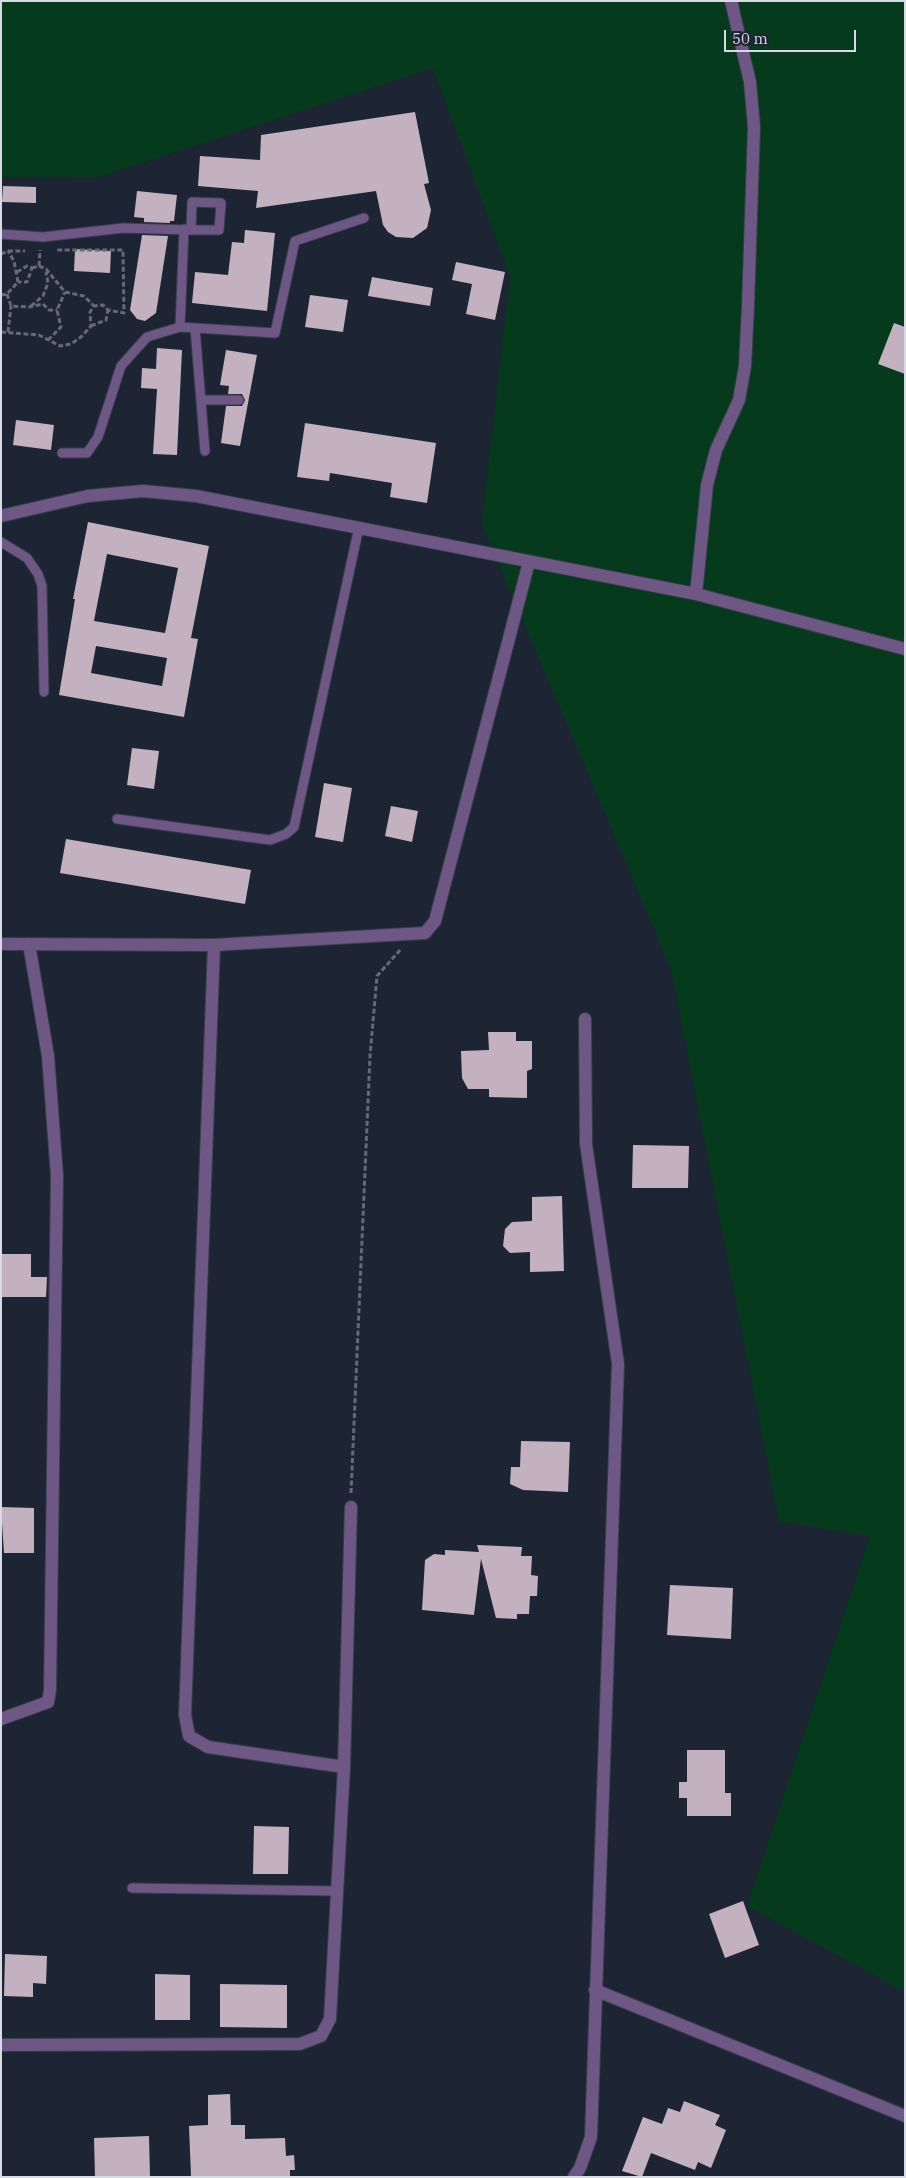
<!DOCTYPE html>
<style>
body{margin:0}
#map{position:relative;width:906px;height:2178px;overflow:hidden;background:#1d2433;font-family:"IBM Plex Serif",serif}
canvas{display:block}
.frame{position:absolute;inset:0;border:2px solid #d6dbe5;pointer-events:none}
.scale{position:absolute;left:724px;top:30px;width:132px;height:22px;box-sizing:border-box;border:2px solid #d6dbe5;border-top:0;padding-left:6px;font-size:15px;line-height:18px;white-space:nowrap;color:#d6dbe5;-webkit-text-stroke:4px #1d2433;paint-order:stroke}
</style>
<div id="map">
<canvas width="906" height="2178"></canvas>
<div class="frame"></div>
<div class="scale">50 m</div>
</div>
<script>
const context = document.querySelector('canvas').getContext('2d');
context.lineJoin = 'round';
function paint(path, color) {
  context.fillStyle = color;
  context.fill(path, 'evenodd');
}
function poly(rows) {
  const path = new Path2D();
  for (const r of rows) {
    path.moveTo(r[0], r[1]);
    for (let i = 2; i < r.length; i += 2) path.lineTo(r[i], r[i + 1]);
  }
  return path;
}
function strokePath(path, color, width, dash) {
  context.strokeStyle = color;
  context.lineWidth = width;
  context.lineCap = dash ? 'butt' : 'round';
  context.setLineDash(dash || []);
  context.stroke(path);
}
const green = poly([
 [1,1,905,1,905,1992,747,1906,870,1536,779,1521,671,969,482,524,510,276,433,68,96,178,1,177]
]);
const building = poly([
 [415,112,429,183,424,184,431,210,427,228,413,238,396,237,388,232,383,225,376,191,256,208,258,191,198,186,200,156,260,160,261,135],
 [3,186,36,187,36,203,2,202],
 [137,191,177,195,174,221,170,221,170,223,144,222,144,218,134,217],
 [245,230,275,233,267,311,192,303,195,272,228,275,232,242,244,243],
 [142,235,168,236,156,313,145,321,137,319,130,310],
 [75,249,111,251,110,273,74,271],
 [456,262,505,272,495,320,466,314,472,284,452,280],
 [372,277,433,288,430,306,368,296],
 [310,295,348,300,343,332,305,327],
 [894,323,905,327,905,374,878,364],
 [157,348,182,350,177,455,153,454,157,389,141,388,142,368,156,369],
 [226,350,257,355,240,446,221,443,226,406,242,406,245,400,242,394,228,394,229,386,220,385],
 [16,420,54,425,51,450,13,445],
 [305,423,436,443,427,503,390,497,392,483,330,473,329,481,297,477],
 [88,522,209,546,191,638,198,639,184,717,59,695,75,599,73,599],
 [107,554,178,568,165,633,94,621],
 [96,646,167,658,162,686,91,673],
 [132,748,159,751,154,789,127,785],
 [324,783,352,788,343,842,315,837],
 [391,806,418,811,412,842,385,836],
 [66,839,251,870,245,904,60,873],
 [488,1032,516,1032,516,1041,532,1041,532,1069,527,1071,527,1098,489,1097,489,1089,468,1089,462,1078,461,1051,489,1050],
 [633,1145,689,1146,688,1188,632,1188],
 [562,1196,564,1271,530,1272,530,1252,510,1253,503,1246,505,1229,512,1222,532,1221,532,1197],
 [1,1254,31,1254,31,1277,47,1277,46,1297,1,1297],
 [521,1441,570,1442,568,1492,523,1490,510,1484,511,1467,520,1467],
 [1,1507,34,1508,34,1553,4,1553],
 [477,1545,522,1547,521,1556,532,1556,531,1575,538,1576,537,1596,530,1596,529,1614,517,1614,517,1619,496,1618,481,1559,474,1615,422,1610,425,1560,434,1554,445,1555,445,1550,479,1552],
 [670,1585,733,1588,731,1639,667,1635],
 [687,1750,725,1750,725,1793,731,1793,731,1816,687,1816,687,1798,679,1798,679,1782,687,1782],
 [254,1826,289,1827,288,1874,253,1874],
 [743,1901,759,1945,725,1958,709,1914],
 [5,1954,47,1956,46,1984,33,1983,33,1997,4,1996],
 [155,1974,190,1975,190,2020,155,2020],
 [220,1984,287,1985,287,2028,220,2027],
 [230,2094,231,2125,245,2125,245,2139,285,2138,286,2156,294,2155,295,2170,290,2170,290,2177,191,2176,189,2126,208,2125,208,2095],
 [684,2101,720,2115,715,2125,726,2130,711,2168,698,2162,695,2170,651,2153,642,2177,622,2171,643,2117,662,2124,668,2108,680,2112],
 [149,2136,150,2177,95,2177,94,2138]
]);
const path = poly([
 [1,254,8,251,25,251],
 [39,266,46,269,65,292,84,296,94,306],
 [32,268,39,266,40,250],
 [17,272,27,266,32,268,27,282,18,282],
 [7,294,11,306,29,307,43,304,49,310,57,310],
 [1,295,7,294,18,282,14,261,8,251],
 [31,306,43,296,48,283,46,272],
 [91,326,106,320,108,310],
 [1,332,39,335,60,346,71,344,81,337,91,326,90,312,94,306,103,305,108,310,124,313,123,250,56,250],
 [8,332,11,306],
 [48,340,61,327,57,310,65,292],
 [351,1493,370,1056,377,976,401,949]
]);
const service = poly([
 [184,229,180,327,275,333,295,241,364,218],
 [1,234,43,237,123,228,191,230,219,230,221,203,192,202,191,230],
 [195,328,205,451],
 [202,400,239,400],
 [62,453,87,453,98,437,121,366,147,337,180,327],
 [1,542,27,558,38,574,42,586,44,692],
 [117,819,270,840,286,834,294,827,359,527],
 [132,1888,337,1891]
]);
const minor = poly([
 [1,516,88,496,143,491,196,496,696,594,905,649],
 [696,594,707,485,716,450,739,400,745,366,748,306,754,127,750,82,731,1],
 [1,944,214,945,425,933,435,921,529,562],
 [214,945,185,1715,189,1736,208,1747,344,1767],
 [1,1719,48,1702,50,1690,57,1176,48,1056,29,944],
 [595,1990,905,2116],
 [1,2045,300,2044,321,2036,330,2019,344,1767,351,1507],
 [574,2177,580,2168,591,2137,618,1364,586,1144,585,1019]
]);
paint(green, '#053b1c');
paint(building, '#c4b1bf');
strokePath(service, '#373e4c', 11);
strokePath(minor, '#373e4c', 14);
strokePath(path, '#646a77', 3, [5, 2.5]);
strokePath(service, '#6e5785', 9);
strokePath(minor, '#6e5785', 12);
</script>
